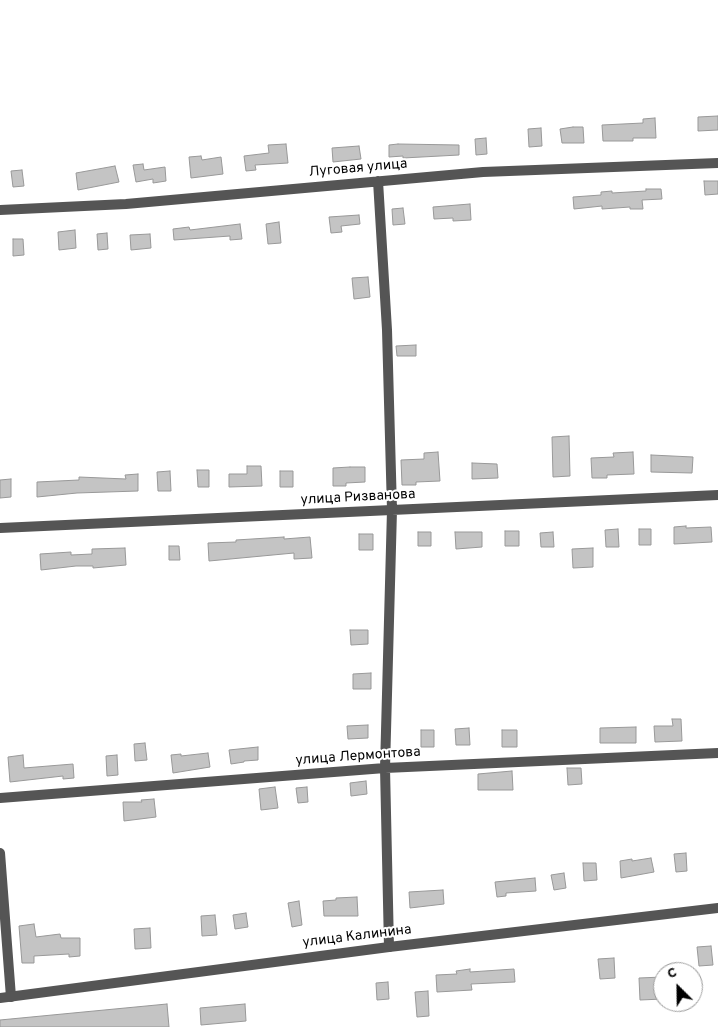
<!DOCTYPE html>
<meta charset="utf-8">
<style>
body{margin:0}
#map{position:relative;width:718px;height:1027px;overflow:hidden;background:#fff;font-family:Overpass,sans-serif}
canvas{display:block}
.north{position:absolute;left:653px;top:962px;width:50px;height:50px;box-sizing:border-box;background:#fff;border:1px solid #999;border-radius:50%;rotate:337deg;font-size:14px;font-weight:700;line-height:20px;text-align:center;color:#000}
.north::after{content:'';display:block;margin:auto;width:18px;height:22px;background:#000;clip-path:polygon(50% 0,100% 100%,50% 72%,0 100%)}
</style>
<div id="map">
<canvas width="718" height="1027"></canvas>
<div class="north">С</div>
</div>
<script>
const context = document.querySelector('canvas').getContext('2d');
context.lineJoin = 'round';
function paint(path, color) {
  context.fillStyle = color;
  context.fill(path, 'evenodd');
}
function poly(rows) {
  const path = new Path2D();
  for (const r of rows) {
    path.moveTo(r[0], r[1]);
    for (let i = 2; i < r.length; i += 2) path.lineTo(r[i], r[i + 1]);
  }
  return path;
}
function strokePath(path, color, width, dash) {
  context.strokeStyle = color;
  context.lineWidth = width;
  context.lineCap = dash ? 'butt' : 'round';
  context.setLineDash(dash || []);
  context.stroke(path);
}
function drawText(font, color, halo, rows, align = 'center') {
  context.font = font + ' Overpass,sans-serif';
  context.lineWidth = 4;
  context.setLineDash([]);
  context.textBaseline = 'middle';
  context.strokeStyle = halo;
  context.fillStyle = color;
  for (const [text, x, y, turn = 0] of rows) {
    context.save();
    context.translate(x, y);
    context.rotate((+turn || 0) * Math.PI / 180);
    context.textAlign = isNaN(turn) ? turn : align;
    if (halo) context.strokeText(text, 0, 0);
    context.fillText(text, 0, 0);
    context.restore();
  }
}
const building = poly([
 [718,116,718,130,698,131,698,117,718,116],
 [655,118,656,138,633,138,633,141,603,141,602,125,643,123,643,119,655,118],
 [573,127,583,127,584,143,562,143,560,129,573,127],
 [541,128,542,146,529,147,528,129,541,128],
 [486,138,487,154,476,155,475,139,486,138],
 [286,144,288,163,255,165,256,170,246,171,244,156,269,153,268,145,286,144],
 [398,144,459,145,459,155,403,158,403,156,389,157,389,145,398,144],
 [359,146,361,159,333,162,332,148,359,146],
 [201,156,202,160,221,157,223,174,191,178,189,157,201,156],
 [143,164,144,170,165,167,166,181,153,183,153,179,136,182,133,165,143,164],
 [115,166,119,182,78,190,76,173,115,166],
 [22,170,24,186,13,187,11,171,22,170],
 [704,181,718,181,718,194,705,195,704,181],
 [646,189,661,189,662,199,642,200,643,209,630,209,630,207,602,209,602,206,574,209,573,197,601,195,601,192,612,191,612,193,646,191,646,189],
 [470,204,471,220,453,221,453,218,434,219,433,207,470,204],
 [403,208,405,224,393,225,392,209,403,208],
 [359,215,360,224,341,226,342,232,331,233,329,217,359,215],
 [279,222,281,243,268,244,266,224,279,222],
 [240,224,242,239,230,240,230,236,174,240,173,229,189,227,190,230,240,224],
 [75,230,76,248,59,250,58,232,75,230],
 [107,233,108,249,98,250,97,234,107,233],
 [150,234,151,248,131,250,130,235,150,234],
 [13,239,23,239,24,255,13,256,13,239],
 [368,277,370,297,354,299,352,278,368,277],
 [416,345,416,356,397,356,396,346,416,345],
 [569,436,570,476,553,477,552,437,569,436],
 [438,452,440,481,416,482,416,485,402,485,401,460,424,459,424,453,438,452],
 [633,452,634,474,607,475,607,478,592,478,591,458,614,457,613,453,633,452],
 [651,455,693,457,692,473,651,472,651,455],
 [472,463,497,464,498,478,472,479,472,463],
 [247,466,261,466,262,486,229,487,229,474,247,474,247,466],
 [350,467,365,467,365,482,346,483,346,486,333,486,333,468,350,467],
 [197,470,209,470,209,487,198,487,197,470],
 [170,471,171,491,158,491,157,472,170,471],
 [280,471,293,471,293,487,280,487,280,471],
 [138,474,138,491,77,493,37,497,37,482,79,480,79,477,126,479,125,475,138,474],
 [11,479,11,497,0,498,0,480,11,479],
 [686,526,686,528,711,527,712,542,674,544,674,527,686,526],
 [618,529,619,547,606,547,605,530,618,529],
 [639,529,651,529,651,545,639,545,639,529],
 [505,531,519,531,519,546,505,546,505,531],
 [418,532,431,532,431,546,418,546,418,532],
 [455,532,482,532,482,547,456,549,455,532],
 [553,532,554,547,541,547,540,533,553,532],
 [359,534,373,534,373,550,359,550,359,534],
 [284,537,284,539,310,537,312,558,294,559,294,553,209,561,208,543,236,542,236,540,284,537],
 [169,546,179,546,180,560,169,560,169,546],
 [125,548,126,565,93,568,93,566,76,566,41,570,40,554,71,552,71,555,92,554,92,549,125,548],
 [593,548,593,567,573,568,572,549,593,548],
 [350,630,368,630,368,644,351,645,350,630],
 [371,673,371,689,353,689,353,674,371,673],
 [672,719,681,719,682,741,655,742,654,726,673,726,672,719],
 [368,725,368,738,348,739,347,726,368,725],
 [636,727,636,743,600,743,600,728,636,727],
 [469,728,470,745,456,745,455,729,469,728],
 [421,730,434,730,434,747,421,747,421,730],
 [502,730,517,730,517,747,502,747,502,730],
 [145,743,147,760,135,761,134,744,145,743],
 [258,747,258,760,244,761,244,762,231,764,229,750,258,747],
 [208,753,210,767,173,773,171,755,181,754,181,756,208,753],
 [23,755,24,768,73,764,74,778,63,779,63,776,10,782,8,757,23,755],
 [117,755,118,775,107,776,106,756,117,755],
 [567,768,581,768,582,784,568,785,567,768],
 [512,771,513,790,478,790,478,774,512,771],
 [366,781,367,794,351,796,350,783,366,781],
 [275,787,278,808,261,810,259,789,275,787],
 [307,787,308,802,298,803,296,788,307,787],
 [154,799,156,817,124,821,123,802,142,802,141,800,154,799],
 [686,853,687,871,676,872,674,854,686,853],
 [651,858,654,872,621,878,620,861,632,859,632,861,651,858],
 [583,863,596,863,597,880,584,881,583,863],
 [564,873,566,888,554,890,551,875,564,873],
 [535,878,536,891,506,893,506,896,497,897,495,882,535,878],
 [443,890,444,904,410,908,409,892,443,890],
 [357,897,358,916,324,916,323,901,336,900,336,898,357,897],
 [299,901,302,925,292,927,288,903,299,901],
 [246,913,248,927,235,929,233,915,246,913],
 [215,915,217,935,202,936,201,916,215,915],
 [34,924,36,937,60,934,61,938,80,938,80,956,69,957,69,954,34,956,34,963,22,963,19,926,34,924],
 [150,928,151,948,135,949,134,929,150,928],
 [711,946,713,965,699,966,697,947,711,946],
 [614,958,615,978,600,979,598,959,614,958],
 [470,969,470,972,514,969,515,982,471,984,472,990,437,992,436,975,457,974,456,971,470,969],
 [663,977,663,999,640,1000,639,978,663,977],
 [388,982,389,999,377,1000,376,983,388,982],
 [428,991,429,1016,417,1017,415,992,428,991],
 [167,1004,169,1027,0,1027,0,1020,167,1004],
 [245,1004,246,1021,201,1025,200,1008,245,1004]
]);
const minor = poly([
 [378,181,387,330,392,510,385,768,389,947],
 [0,210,126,204,483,172,718,163],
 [0,528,718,495],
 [0,798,385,768,718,753],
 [0,853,11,997]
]);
const tertiary = poly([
 [0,998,389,947,718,908]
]);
const streetNames = [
 ["Луговая улица",358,169,-5],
 ["улица Ризванова",358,498,-3],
 ["улица Лермонтова",358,757,-4],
 ["улица Калинина",357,937,-7]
];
paint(building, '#c4c4c4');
strokePath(building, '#999', 1);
strokePath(minor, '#555', 10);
strokePath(tertiary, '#555', 10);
drawText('14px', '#000', '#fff', streetNames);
</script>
